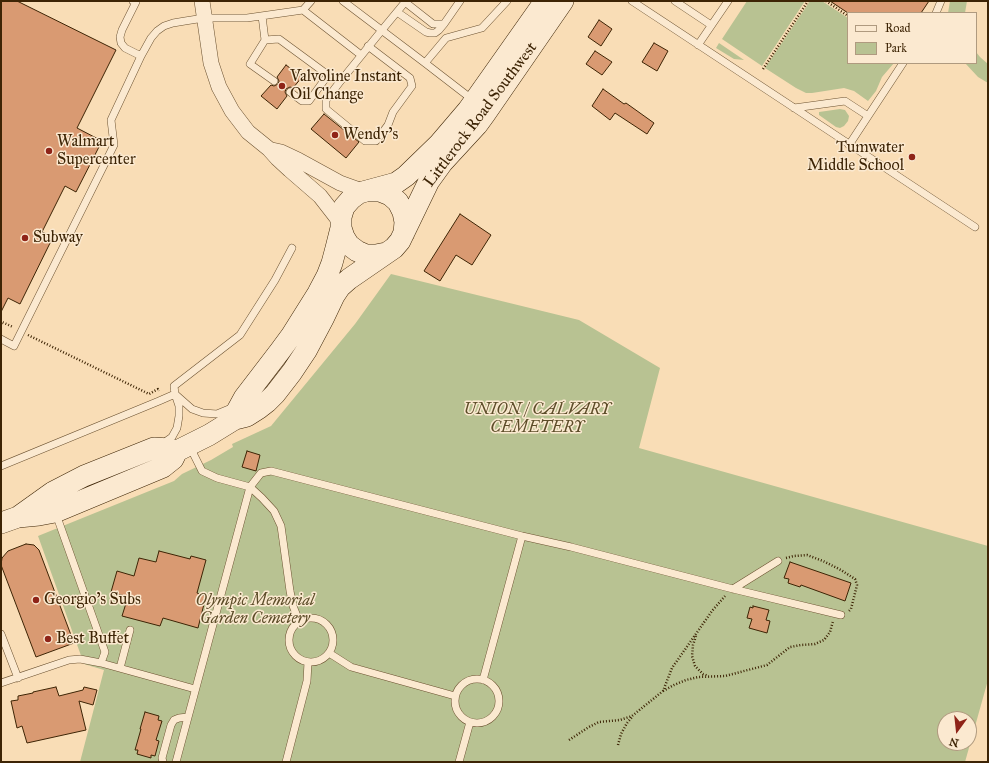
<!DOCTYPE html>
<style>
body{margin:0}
#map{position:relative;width:989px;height:763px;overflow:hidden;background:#f9ddb6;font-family:"IM FELL Great Primer",serif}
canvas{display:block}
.frame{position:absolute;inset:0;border:2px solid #3d2405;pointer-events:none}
.legend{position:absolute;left:847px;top:12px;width:130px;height:52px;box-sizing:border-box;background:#fbe9d0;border:1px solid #af9a7f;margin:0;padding:5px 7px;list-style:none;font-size:12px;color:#3d2405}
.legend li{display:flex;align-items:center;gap:8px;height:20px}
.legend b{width:20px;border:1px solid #af9a7f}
.north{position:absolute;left:937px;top:711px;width:40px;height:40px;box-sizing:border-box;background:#fbe9d0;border:1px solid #af9a7f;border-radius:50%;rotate:195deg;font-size:11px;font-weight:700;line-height:16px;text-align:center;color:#3d2405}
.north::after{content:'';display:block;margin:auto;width:14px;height:18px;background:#8f2418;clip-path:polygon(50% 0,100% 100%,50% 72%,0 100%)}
</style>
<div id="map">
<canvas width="989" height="763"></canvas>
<div class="frame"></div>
<ul class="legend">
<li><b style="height:5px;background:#fbe9d0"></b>Road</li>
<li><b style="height:11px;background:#b8c292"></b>Park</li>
</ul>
<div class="north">N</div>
</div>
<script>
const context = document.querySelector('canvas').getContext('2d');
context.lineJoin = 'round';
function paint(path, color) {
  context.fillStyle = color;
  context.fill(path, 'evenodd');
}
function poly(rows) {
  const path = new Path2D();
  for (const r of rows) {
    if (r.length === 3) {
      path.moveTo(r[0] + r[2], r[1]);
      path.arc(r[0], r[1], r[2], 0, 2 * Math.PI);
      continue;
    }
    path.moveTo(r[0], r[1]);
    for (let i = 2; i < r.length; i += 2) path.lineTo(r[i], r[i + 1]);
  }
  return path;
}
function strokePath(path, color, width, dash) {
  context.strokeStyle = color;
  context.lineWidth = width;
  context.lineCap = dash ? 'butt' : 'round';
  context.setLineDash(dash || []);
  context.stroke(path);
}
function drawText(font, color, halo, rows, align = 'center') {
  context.font = font + ' "IM FELL Great Primer",serif';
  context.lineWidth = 3;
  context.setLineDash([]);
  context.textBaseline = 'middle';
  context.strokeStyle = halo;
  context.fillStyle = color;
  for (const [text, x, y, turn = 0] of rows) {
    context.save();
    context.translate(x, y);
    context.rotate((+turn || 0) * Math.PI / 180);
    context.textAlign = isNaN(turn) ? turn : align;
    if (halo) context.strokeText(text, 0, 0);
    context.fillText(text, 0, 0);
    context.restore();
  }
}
const green = poly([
 [747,1,805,1,762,66,722,39],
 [810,1,822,1,848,18,848,63,894,63,882,77,876,91,868,101,854,91,844,88,812,93,806,93,796,88,765,68],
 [950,1,967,1,965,13,948,13],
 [719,43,744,60,734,59,716,48],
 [976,52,980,57,988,64,988,83,978,77,965,63,976,63],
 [840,109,845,110,849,116,848,121,844,126,840,128,836,127,819,115,819,112],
 [391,274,579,320,660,368,639,448,988,546,988,680,965,762,80,762,104,670,84,664,38,536,174,481,182,474,211,460,233,447,232,444,271,426,355,324],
 [945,719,969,719,969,743,945,743]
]);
const building = poly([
 [1,1,17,1,116,50,77,128,102,141,76,192,65,186,42,232,53,237,20,304,8,298,1,312,1,1],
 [830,1,929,1,921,13,848,13,830,1],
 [599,20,612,29,601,46,588,37,599,20],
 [654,43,668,51,657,71,642,62,654,43],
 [595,51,612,62,602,75,586,64,595,51],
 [286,65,302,77,293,88,290,87,286,89,285,92,287,96,277,109,261,96,271,85,274,86,278,84,279,81,277,77,286,65],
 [603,89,624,104,626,103,654,123,647,134,615,113,610,120,592,106,603,89],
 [324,114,359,142,346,158,311,129,324,114],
 [460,214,491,235,472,265,456,255,440,281,424,271,460,214],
 [247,451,260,455,256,471,242,467,247,451],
 [26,544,34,545,39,550,74,643,36,657,1,565,2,558,8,551,26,544],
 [159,551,190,559,191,556,206,560,197,593,206,596,198,628,163,618,160,626,122,616,128,597,111,592,117,571,134,576,139,558,156,562,159,551],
 [790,562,851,583,845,601,801,585,800,587,788,583,789,579,784,578,790,562],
 [753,606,769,610,766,620,770,621,767,633,749,628,752,619,747,618,750,607,753,608,753,606],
 [56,687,59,696,83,690,84,687,97,690,93,705,79,701,86,730,27,743,22,726,17,728,11,701,18,700,18,696,33,693,33,692,56,687],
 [145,712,159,716,158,720,162,721,156,740,159,741,155,756,151,755,151,758,137,754,138,750,135,750,141,729,140,729,145,712]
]);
const path = poly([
 [826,1,848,16],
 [763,69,808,1],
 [1,324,2,322,13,327],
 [28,335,149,394,158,389,159,391],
 [786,558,794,556,807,555,823,561,841,570,855,579,857,585,851,609,849,611],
 [696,636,693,645,692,656,695,666,703,674,708,676],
 [663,691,674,685,686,680,698,677,725,676,767,665,790,647,801,645,815,644,824,640,830,632,833,621],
 [569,740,589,727,599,722,620,720,632,716,663,691,672,668,712,611,725,596],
 [618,745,621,734,627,723,632,717]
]);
const service = poly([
 [133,1,136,2,122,30,120,37,121,43,125,48,141,56],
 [343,1,425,63,473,100],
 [632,1,975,227],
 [675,1,711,25],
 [405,2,433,24,444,24,460,1],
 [303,10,361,55],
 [397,12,426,32,430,33,435,33,439,30,444,24],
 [936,13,941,1],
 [262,16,265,40],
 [698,45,728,1],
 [368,46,410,78,412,86,393,112,388,125,376,141,365,141,326,109,326,100,339,83,382,30,406,1],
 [425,63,446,38,482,28,507,1],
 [274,81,250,64,265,40,279,39,328,75,309,101,302,101,290,92],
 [794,108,845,101,868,116],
 [849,145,903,63],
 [1,339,14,346,114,145,111,120,141,56,151,38,157,31,164,26,173,23,185,21,204,18,247,18,303,10,311,1],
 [175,394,192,409,203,413,217,414,229,409,234,405],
 [162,444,172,437,177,428,179,416,179,406,175,394],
 [190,447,202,471,217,478,250,487,261,473,271,471,522,536,571,547,733,589,841,615],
 [1,466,159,401,175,394,174,386,240,335,275,280,292,248],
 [56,514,105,652,101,663],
 [733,589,778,561],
 [311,640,22],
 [1,634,18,678],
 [329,653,351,667,455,696],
 [120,668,130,630],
 [477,701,22],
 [483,680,522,536],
 [1,683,69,660,80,659,101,663,195,689],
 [163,762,162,758,171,725,174,720,179,718,188,717],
 [176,762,250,487,262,498,274,511,281,526,290,591,293,606,299,621],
 [286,762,307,681,308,662],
 [459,762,470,722]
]);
const minor = poly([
 [202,1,211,63,219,87,232,111,248,132,269,149,277,158,290,170,320,196,341,223],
 [272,150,281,152,298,160,340,183,365,192]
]);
const secondary = poly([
 [369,191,380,191,390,195,398,202,403,212,405,222,404,233],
 [341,228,344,237,349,245,357,251,366,255,376,255,386,253],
 [235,419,238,409,244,398,280,351,291,336,318,293,327,276,332,263,336,248,341,228,341,217,344,207,351,199,359,193,396,183,406,176,439,144,468,110,545,1],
 [18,517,39,515,55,512,163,467,173,459,177,451,209,435,235,419,247,416,258,409,267,402,275,394,292,372,306,351,324,317,334,296,340,287,349,279,394,248,400,241,429,181,442,163,477,125,485,114,563,1],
 [1,523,18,517,53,492,84,476,154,448,169,449,177,451]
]);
const markers = [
 [282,86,4,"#8f2418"],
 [335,135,4,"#8f2418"],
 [49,151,4,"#8f2418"],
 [912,157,4,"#8f2418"],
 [25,238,4,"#8f2418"],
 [36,600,4,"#8f2418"],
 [48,639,4,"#8f2418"]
];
const poiNames = [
 ["Valvoline Instant",290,77],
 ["Oil Change",290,95],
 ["Wendy's",343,135],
 ["Walmart",57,142],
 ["Supercenter",57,160],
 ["Tumwater",904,148,"right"],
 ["Middle School",904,166,"right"],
 ["Subway",33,238],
 ["Georgio's Subs",44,600],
 ["Best Buffet",56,639]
];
const streetNames = [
 ["Littlerock Road Southwest",481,115,-53]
];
const parkNames = [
 ["UNION / CALVARY",537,410],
 ["CEMETERY",537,428],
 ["Olympic Memorial",255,601],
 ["Garden Cemetery",255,619]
];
paint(green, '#b8c292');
paint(building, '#d99a72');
strokePath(building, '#3d2405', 1);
strokePath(service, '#6c5231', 8);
strokePath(minor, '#6c5231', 16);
strokePath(secondary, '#3d2405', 22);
strokePath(path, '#3d2405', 2.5, [1, 2]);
strokePath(service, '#fbe9d0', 7);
strokePath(minor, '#fbe9d0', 15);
strokePath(secondary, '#fbe9d0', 21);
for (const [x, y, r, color] of markers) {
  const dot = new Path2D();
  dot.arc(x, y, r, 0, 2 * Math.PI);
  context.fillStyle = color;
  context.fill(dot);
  strokePath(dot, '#fbe9d0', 1.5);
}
drawText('16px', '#3d2405', '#fbe9d0', poiNames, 'left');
drawText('16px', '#3d2405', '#fbe9d0', streetNames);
drawText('italic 16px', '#5c4c28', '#fbe9d0', parkNames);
</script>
